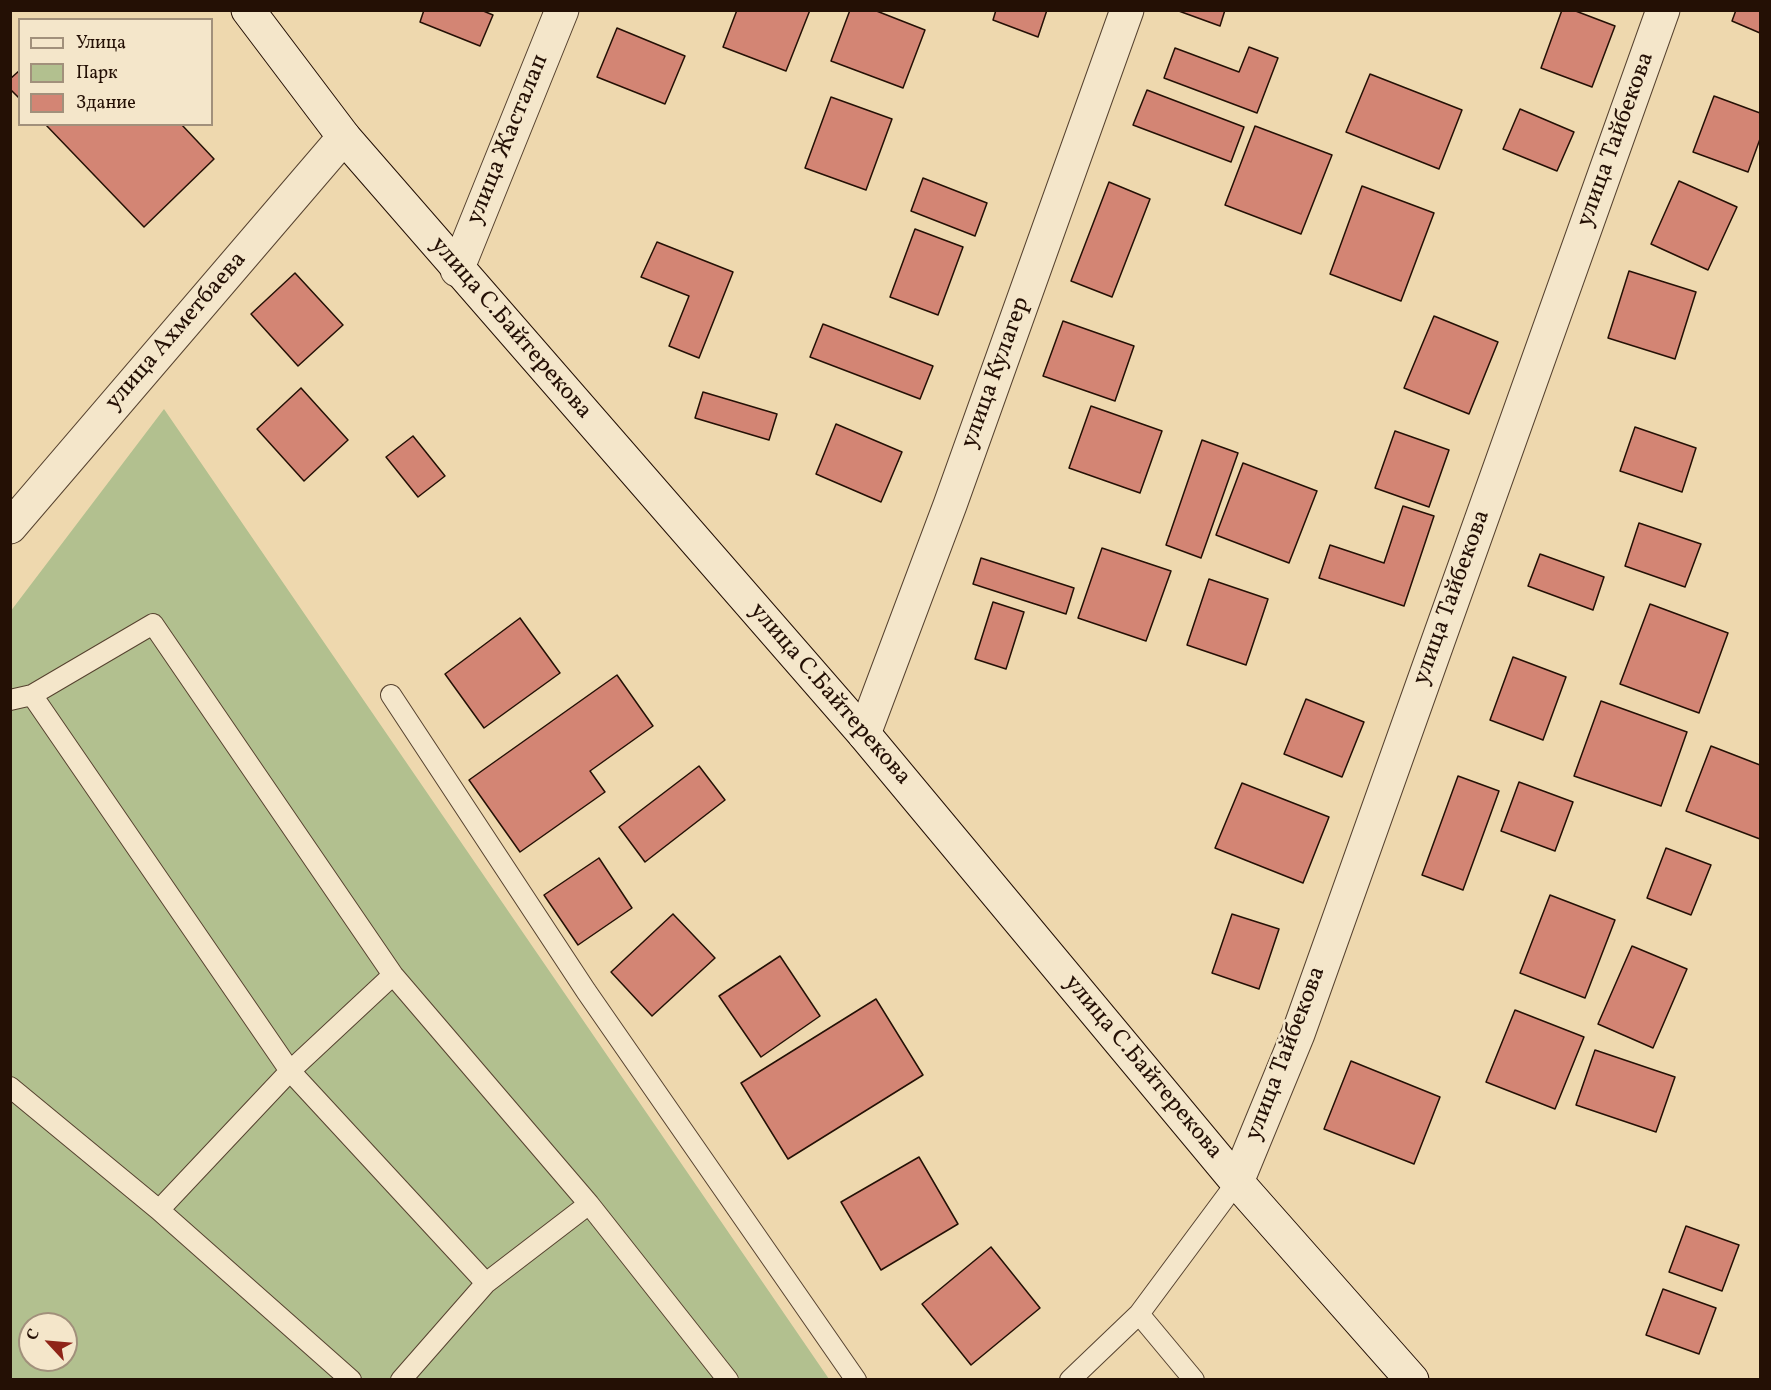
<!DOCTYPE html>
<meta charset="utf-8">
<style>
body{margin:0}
#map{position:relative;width:1771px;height:1390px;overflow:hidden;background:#eed8ae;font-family:Vollkorn,serif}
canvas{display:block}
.frame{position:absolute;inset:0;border:12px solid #241005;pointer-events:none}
.legend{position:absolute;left:18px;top:18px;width:195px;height:108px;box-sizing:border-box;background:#f4e6ca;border:2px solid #a1907b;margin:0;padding:8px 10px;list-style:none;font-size:18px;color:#241005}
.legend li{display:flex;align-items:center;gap:12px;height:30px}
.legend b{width:30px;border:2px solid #a1907b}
.north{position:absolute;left:18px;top:1312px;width:60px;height:60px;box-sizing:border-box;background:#f4e6ca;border:2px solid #a1907b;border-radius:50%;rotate:296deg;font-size:16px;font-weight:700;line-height:24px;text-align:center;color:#241005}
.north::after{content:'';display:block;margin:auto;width:21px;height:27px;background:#8f2418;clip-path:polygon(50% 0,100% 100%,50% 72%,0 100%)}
</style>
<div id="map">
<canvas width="1771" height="1390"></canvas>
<div class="frame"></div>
<ul class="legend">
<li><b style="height:8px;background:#f4e6ca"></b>Улица</li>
<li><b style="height:16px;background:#b2c08f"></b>Парк</li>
<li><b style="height:16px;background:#d38574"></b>Здание</li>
</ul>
<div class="north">С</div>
</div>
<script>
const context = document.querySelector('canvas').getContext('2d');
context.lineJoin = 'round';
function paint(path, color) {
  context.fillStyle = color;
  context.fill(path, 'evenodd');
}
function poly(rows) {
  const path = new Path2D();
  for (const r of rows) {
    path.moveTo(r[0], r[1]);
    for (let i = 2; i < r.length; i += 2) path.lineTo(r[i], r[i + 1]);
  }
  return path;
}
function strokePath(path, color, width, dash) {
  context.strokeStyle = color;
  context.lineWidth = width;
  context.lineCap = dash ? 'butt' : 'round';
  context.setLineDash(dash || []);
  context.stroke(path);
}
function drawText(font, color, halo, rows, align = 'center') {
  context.font = font + ' Vollkorn,serif';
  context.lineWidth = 5;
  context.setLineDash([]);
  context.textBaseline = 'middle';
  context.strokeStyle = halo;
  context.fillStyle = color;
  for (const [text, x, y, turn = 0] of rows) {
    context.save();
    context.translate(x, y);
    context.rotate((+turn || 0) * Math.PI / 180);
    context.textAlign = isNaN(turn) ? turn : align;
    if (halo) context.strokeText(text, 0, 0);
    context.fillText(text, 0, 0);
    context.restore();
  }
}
const green = poly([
 [164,409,829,1379,11,1379,10,612],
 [30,1324,66,1324,66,1360,30,1360]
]);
const building = poly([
 [424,10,481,10,493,15,480,46,420,22,424,10],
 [737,10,810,10,786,71,723,47,737,10],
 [850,10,874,10,925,30,903,88,831,61,850,10],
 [996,10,1047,10,1038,37,993,20,996,10],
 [1176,10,1225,10,1220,26,1176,10],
 [1562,10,1573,10,1615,26,1592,87,1541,68,1562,10],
 [1736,10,1760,10,1760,33,1732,21,1736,10],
 [617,28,685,56,665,104,597,77,617,28],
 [1249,47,1278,58,1257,113,1164,78,1175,48,1239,72,1249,47],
 [20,70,20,99,10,89,10,79,20,70],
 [1370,74,1462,110,1439,169,1346,132,1370,74],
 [1147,90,1244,127,1231,162,1133,125,1147,90],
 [1714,96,1760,113,1760,139,1748,172,1693,152,1714,96],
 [831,97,892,119,866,190,805,168,831,97],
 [1520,109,1574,132,1557,171,1503,149,1520,109],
 [45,124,181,124,214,159,144,227,45,124],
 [1255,126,1332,155,1301,234,1225,205,1255,126],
 [923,178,987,203,975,236,911,211,923,178],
 [1679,181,1737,207,1708,270,1651,244,1679,181],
 [1109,182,1150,199,1112,297,1071,281,1109,182],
 [1362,186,1434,213,1401,301,1330,274,1362,186],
 [915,229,963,247,938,315,890,297,915,229],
 [657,242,733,272,699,358,669,346,689,296,641,277,657,242],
 [1629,271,1696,292,1675,359,1608,338,1629,271],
 [295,273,343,325,298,366,251,314,295,273],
 [1434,316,1498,342,1469,414,1404,388,1434,316],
 [1063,321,1134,346,1115,401,1043,376,1063,321],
 [823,324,933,366,920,399,810,357,823,324],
 [301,388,348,440,304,481,257,429,301,388],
 [703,392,777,414,769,440,695,418,703,392],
 [1091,406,1162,431,1140,493,1069,468,1091,406],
 [836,424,902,452,881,502,816,474,836,424],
 [1635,427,1696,448,1682,492,1620,471,1635,427],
 [1395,431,1449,450,1429,507,1375,488,1395,431],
 [413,436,445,476,418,497,386,457,413,436],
 [1202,440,1238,453,1201,558,1166,545,1202,440],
 [1243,463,1317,491,1289,563,1216,535,1243,463],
 [1403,506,1434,516,1404,606,1319,578,1330,545,1384,563,1403,506],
 [1639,523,1701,544,1685,587,1625,566,1639,523],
 [1102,548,1171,571,1146,641,1078,618,1102,548],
 [1540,554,1604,577,1593,610,1528,586,1540,554],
 [981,558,1074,588,1066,614,973,584,981,558],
 [1209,579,1268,599,1246,665,1187,645,1209,579],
 [993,602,1024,612,1006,669,975,659,993,602],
 [1650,604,1728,633,1699,713,1620,684,1650,604],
 [520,618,560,673,484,728,445,674,520,618],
 [1513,657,1566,677,1543,740,1490,720,1513,657],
 [617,675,653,726,590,771,605,792,520,852,469,780,617,675],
 [1306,699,1364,722,1342,777,1284,754,1306,699],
 [1601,701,1687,732,1661,806,1574,776,1601,701],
 [1711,746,1760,765,1760,839,1686,811,1711,746],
 [699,766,725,800,645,862,619,827,699,766],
 [1458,776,1499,791,1463,890,1422,875,1458,776],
 [1519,782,1573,802,1555,851,1501,831,1519,782],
 [1242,783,1329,817,1303,883,1215,848,1242,783],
 [1666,848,1711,865,1691,915,1647,898,1666,848],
 [599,858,632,908,578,945,544,895,599,858],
 [1550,895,1615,920,1585,998,1520,973,1550,895],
 [673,914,715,958,652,1016,611,972,673,914],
 [1232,914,1279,929,1259,989,1212,973,1232,914],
 [1632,946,1687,969,1653,1048,1598,1024,1632,946],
 [780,956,820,1016,761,1057,719,996,780,956],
 [876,999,923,1075,788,1159,741,1083,876,999],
 [1515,1010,1584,1037,1555,1109,1486,1082,1515,1010],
 [1595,1050,1675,1077,1656,1132,1576,1105,1595,1050],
 [1351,1061,1440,1097,1414,1164,1324,1129,1351,1061],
 [919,1157,958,1224,881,1270,841,1202,919,1157],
 [1686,1226,1739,1245,1722,1291,1669,1272,1686,1226],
 [991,1247,1040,1308,971,1365,922,1304,991,1247],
 [1663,1289,1716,1308,1699,1354,1646,1335,1663,1289]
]);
const service = poly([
 [32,695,290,1071,486,1283],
 [391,695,586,991,856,1380],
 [10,700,32,695,153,624,393,975,589,1204,728,1380],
 [10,1087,159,1210,351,1380],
 [159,1210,290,1071,393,975],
 [1139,1314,1194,1380],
 [401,1380,486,1283,589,1204],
 [1070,1380,1139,1314,1237,1182]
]);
const minor = poly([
 [457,270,562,10],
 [10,527,344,137],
 [864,734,950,505,1127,10],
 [1237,1182,1298,1034,1663,10]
]);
const secondary = poly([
 [248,10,344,137,864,734,1237,1182,1412,1380]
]);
const streetNames = [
 ["улица Жасталап",509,140,-68],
 ["улица Тайбекова",1617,140,-70],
 ["улица С.Байтерекова",510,329,49],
 ["улица Ахметбаева",177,332,-49],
 ["улица Кулагер",997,373,-70],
 ["улица Тайбекова",1453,598,-70],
 ["улица С.Байтерекова",829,695,49],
 ["улица Тайбекова",1287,1054,-69],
 ["улица С.Байтерекова",1142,1068,50]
];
paint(green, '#b2c08f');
paint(building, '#d38574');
strokePath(building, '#241005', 1.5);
strokePath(service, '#56422f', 22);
strokePath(minor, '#56422f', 35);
strokePath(secondary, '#241005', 35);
strokePath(service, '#f4e6ca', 20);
strokePath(minor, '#f4e6ca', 33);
strokePath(secondary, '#f4e6ca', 33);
drawText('24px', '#241005', '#f4e6ca', streetNames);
</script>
